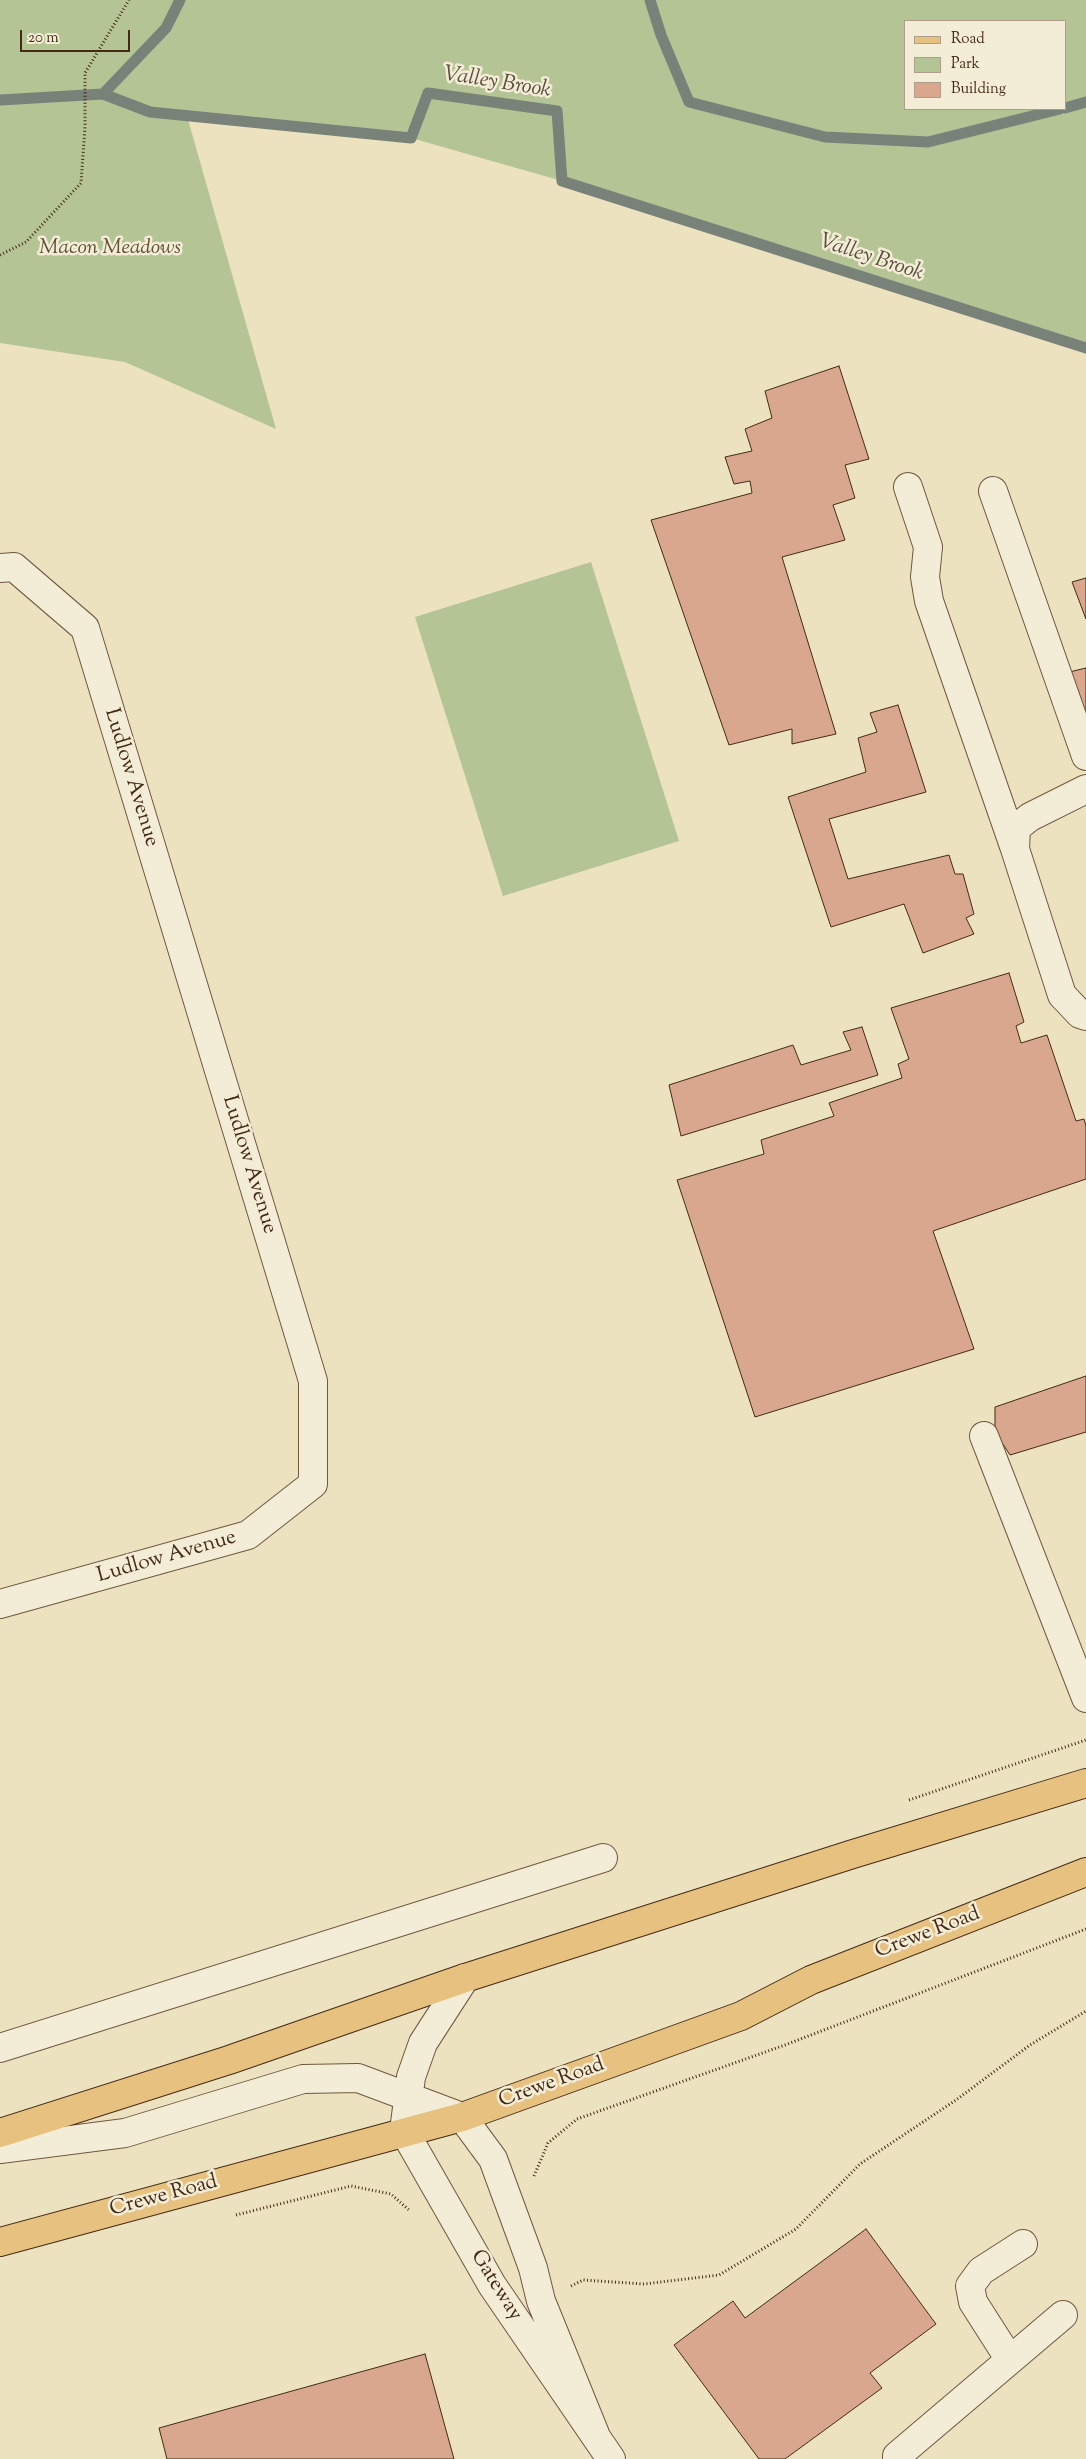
<!DOCTYPE html>
<style>
body{margin:0}
#map{position:relative;width:1086px;height:2459px;overflow:hidden;background:#ece2c0;font-family:"Sorts Mill Goudy",serif}
canvas{display:block}
.legend{position:absolute;left:904px;top:20px;width:162px;height:90px;box-sizing:border-box;background:#f3ecd6;border:1px solid #ad9e89;margin:0;padding:6px 9px;list-style:none;font-size:15px;color:#442a15}
.legend li{display:flex;align-items:center;gap:10px;height:25px}
.legend b{width:25px;border:1px solid #ad9e89}
.scale{position:absolute;left:20px;top:30px;width:110px;height:22px;box-sizing:border-box;border:2px solid #442a15;border-top:0;padding-left:6px;font-size:15px;line-height:18px;white-space:nowrap;color:#442a15;-webkit-text-stroke:4px #f3ecd6;paint-order:stroke}
</style>
<div id="map">
<canvas width="1086" height="2459"></canvas>
<ul class="legend">
<li><b style="height:6px;background:#e6c180"></b>Road</li>
<li><b style="height:14px;background:#b4c495"></b>Park</li>
<li><b style="height:14px;background:#d8a78d"></b>Building</li>
</ul>
<div class="scale">20 m</div>
</div>
<script>
const context = document.querySelector('canvas').getContext('2d');
context.lineJoin = 'round';
function paint(path, color) {
  context.fillStyle = color;
  context.fill(path, 'evenodd');
}
function poly(rows) {
  const path = new Path2D();
  for (const r of rows) {
    path.moveTo(r[0], r[1]);
    for (let i = 2; i < r.length; i += 2) path.lineTo(r[i], r[i + 1]);
  }
  return path;
}
function strokePath(path, color, width, dash) {
  context.strokeStyle = color;
  context.lineWidth = width;
  context.lineCap = dash ? 'butt' : 'round';
  context.setLineDash(dash || []);
  context.stroke(path);
}
function drawText(font, color, halo, rows, align = 'center') {
  context.font = font + ' "Sorts Mill Goudy",serif';
  context.lineWidth = 5;
  context.setLineDash([]);
  context.textBaseline = 'middle';
  context.strokeStyle = halo;
  context.fillStyle = color;
  for (const [text, x, y, turn = 0] of rows) {
    context.save();
    context.translate(x, y);
    context.rotate((+turn || 0) * Math.PI / 180);
    context.textAlign = isNaN(turn) ? turn : align;
    if (halo) context.strokeText(text, 0, 0);
    context.fillText(text, 0, 0);
    context.restore();
  }
}
const green = poly([
 [0,0,1086,0,1086,348,562,181,411,138,187,116,276,429,125,362,0,343],
 [905,21,1065,21,1065,109,905,109],
 [591,562,679,841,503,896,415,617]
]);
const stream = poly([
 [650,0,661,35,689,102,825,137,928,142,1060,109],
 [103,94,166,28,180,0],
 [0,100,103,94,150,112,411,138,428,93,557,111,562,181,1086,348],
 [1065,108,1086,102]
]);
const building = poly([
 [839,366,869,459,845,465,855,498,833,505,845,540,782,557,836,734,792,744,792,729,729,745,651,520,752,493,750,481,734,484,725,457,752,451,745,429,772,418,765,391,839,366],
 [1086,578,1086,619,1072,582,1086,578],
 [1086,668,1086,722,1057,675,1086,668],
 [898,705,926,792,829,819,848,879,949,855,955,874,963,874,974,914,966,918,974,934,923,953,904,904,831,927,788,797,866,772,858,738,877,732,870,713,898,705],
 [1009,973,1024,1022,1016,1026,1021,1043,1047,1035,1076,1121,1084,1119,1086,1126,1086,1179,933,1231,974,1349,755,1417,677,1180,764,1154,761,1140,834,1116,829,1103,902,1078,898,1064,909,1059,891,1008,1009,973],
 [862,1027,878,1075,681,1136,669,1085,793,1045,801,1065,851,1050,843,1032,862,1027],
 [1086,1376,1086,1432,1010,1455,995,1432,995,1407,1086,1376],
 [866,2229,936,2324,870,2373,882,2388,785,2459,759,2459,674,2345,733,2301,745,2318,866,2229],
 [425,2354,454,2459,167,2459,159,2428,425,2354]
]);
const path = poly([
 [0,255,26,242,81,183,85,127,85,73,129,0],
 [909,1800,1086,1740],
 [534,2176,548,2143,577,2119,785,2045,1086,1929],
 [236,2215,351,2186,391,2194,409,2210],
 [571,2286,583,2280,644,2284,719,2275,796,2229,860,2164,956,2100,1030,2045,1086,2011]
]);
const minor = poly([
 [908,487,928,547,925,577,929,601,1015,849],
 [993,491,1086,756],
 [0,568,14,567,85,628,313,1381,313,1484,248,1535,0,1604],
 [1086,789,1030,817,1016,828,1015,849,1062,995,1080,1014,1086,1016],
 [984,1436,1086,1698],
 [465,1978,423,2043,411,2077,404,2131,492,2285,611,2459],
 [0,2048,603,1858],
 [0,2149,125,2133,303,2079,358,2078,462,2117,493,2159,533,2268,541,2301,595,2434],
 [1010,2360,973,2302,970,2286,981,2271,1023,2244],
 [897,2459,897,2456,1063,2315]
]);
const major = poly([
 [0,2133,229,2060,465,1978,853,1854,1086,1783],
 [0,2242,462,2117,741,2016,811,1980,1086,1872]
]);
const parkNames = [
 ["Macon Meadows",110,249]
];
const streetNames = [
 ["Ludlow Avenue",130,778,73],
 ["Ludlow Avenue",248,1165,73],
 ["Ludlow Avenue",167,1558,-16],
 ["Crewe Road",928,1934,-21],
 ["Crewe Road",552,2084,-20],
 ["Crewe Road",164,2197,-15],
 ["Gateway",495,2286,58]
];
const waterNames = [
 ["Valley Brook",497,84,9],
 ["Valley Brook",871,259,18]
];
paint(green, '#b4c495');
strokePath(stream, '#798279', 11);
paint(building, '#d8a78d');
strokePath(building, '#442a15', 1);
strokePath(minor, '#6e5840', 30);
strokePath(major, '#442a15', 30);
strokePath(path, '#442a15', 3, [1, 2.5]);
strokePath(minor, '#f3ecd6', 28);
strokePath(major, '#e6c180', 28);
drawText('italic 21px', '#605035', '#f3ecd6', parkNames);
drawText('21px', '#442a15', '#f3ecd6', streetNames);
drawText('italic 22px', '#5a4e3e', '#f3ecd6', waterNames);
</script>
